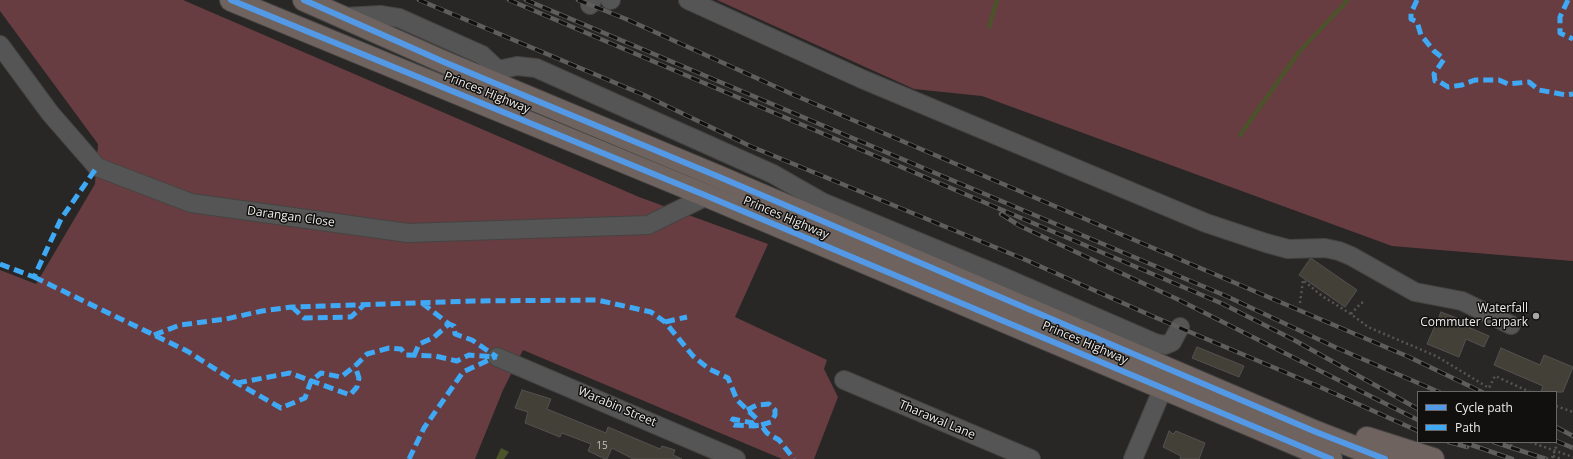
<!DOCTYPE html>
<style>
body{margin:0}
#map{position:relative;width:1573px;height:459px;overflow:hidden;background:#282726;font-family:"Open Sans",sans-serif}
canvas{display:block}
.legend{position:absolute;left:1417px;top:391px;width:140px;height:52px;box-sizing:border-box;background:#11100f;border:1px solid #696867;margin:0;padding:5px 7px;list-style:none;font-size:12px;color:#eeedeb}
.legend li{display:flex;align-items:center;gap:8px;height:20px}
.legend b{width:20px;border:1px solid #696867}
</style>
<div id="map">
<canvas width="1573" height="459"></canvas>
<ul class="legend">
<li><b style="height:5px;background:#5399e6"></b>Cycle path</li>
<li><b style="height:5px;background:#3fa9f5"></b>Path</li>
</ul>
</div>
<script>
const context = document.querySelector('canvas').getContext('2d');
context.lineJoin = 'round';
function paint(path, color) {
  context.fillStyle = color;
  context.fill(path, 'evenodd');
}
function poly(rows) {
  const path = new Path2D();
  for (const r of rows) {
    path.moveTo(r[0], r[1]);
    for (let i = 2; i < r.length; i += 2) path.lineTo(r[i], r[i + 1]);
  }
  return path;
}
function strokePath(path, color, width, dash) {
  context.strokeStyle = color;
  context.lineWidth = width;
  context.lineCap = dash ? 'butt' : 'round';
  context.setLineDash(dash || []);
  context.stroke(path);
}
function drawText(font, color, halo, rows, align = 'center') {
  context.font = font + ' "Open Sans",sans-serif';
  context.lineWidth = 3;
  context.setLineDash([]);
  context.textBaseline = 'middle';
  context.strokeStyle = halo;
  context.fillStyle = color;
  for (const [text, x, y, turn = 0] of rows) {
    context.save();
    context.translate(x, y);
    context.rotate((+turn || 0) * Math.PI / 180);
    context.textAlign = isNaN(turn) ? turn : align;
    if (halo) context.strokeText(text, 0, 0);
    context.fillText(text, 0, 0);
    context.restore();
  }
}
const forest = poly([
 [0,0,183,0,639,197,768,244,735,317,827,360,824,369,838,397,814,459,782,459,523,350,503,390,475,459,0,459,0,270,36,284,95,184,98,144,0,11],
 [717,0,1573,0,1573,261,1392,246,982,96,914,89]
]);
const water = poly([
 [501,448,509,452,504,459,496,459]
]);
const stream = poly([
 [989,27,997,0],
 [1240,135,1299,52,1348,0]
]);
const building = poly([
 [1310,259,1312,259,1357,290,1345,307,1299,275,1310,259],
 [1441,312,1462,320,1461,324,1489,336,1484,347,1466,339,1459,357,1427,344,1441,312],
 [1197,347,1244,366,1239,377,1192,358,1197,347],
 [1501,348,1540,365,1544,355,1573,367,1563,392,1541,392,1543,386,1494,365,1501,348],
 [522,390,551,399,547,409,606,433,608,427,660,449,662,446,675,450,673,455,682,459,633,459,612,448,607,459,605,459,588,451,591,444,562,433,560,437,525,423,528,412,515,408,522,390],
 [1169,431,1173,434,1176,431,1205,443,1199,459,1180,459,1181,456,1163,447,1169,431]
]);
const path = poly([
 [1300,303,1303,280,1322,296,1351,314,1368,327,1436,356,1489,388,1495,376,1530,392],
 [1351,314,1361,303,1366,302],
 [1556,406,1573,412],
 [1530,442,1573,457],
 [1511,446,1512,442],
 [1553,456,1562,459],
 [1552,458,1557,445]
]);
const minor = poly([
 [610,0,611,0],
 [688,0,862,79,1206,223,1266,243,1288,249,1325,248,1339,251,1351,256,1415,292,1462,301,1511,325],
 [590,5,592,0],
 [343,17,380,15,399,18,482,55,498,70,502,86,492,107],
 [0,45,50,113,97,167,191,203,408,233,648,225,707,196],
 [498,70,517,66,536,68,773,174,822,202,1001,276,1155,343,1165,345,1172,342,1180,327],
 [497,357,736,459],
 [844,380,1031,459],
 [1133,459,1163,388]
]);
const highway = poly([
 [231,0,707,196,1331,459],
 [304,0,444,62,717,176,1316,432,1385,459],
 [1367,438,1433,459]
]);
const rail = poly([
 [419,0,644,95,750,146,1026,260,1152,316,1320,387,1418,431],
 [509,0,1223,304,1294,340,1418,409],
 [526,0,1226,296,1337,348,1439,392],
 [578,0,626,19,794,95,1409,357,1482,392],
 [1001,214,1020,226,1177,299,1418,420],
 [1556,427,1573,436],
 [1556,441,1573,448],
 [1449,442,1467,447],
 [1463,442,1512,459],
 [1494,442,1546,459]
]);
const quiet = poly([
 [1417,0,1411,13,1411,19,1417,22,1421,35,1434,51,1444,59,1434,74,1435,81,1440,82,1448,87,1462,85,1475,80,1499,80,1508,84,1529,82,1539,90,1566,95,1573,94],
 [1568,0,1560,17,1560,33,1573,39],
 [0,264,34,277,61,219,97,167],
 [34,277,187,351,237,383,281,408,305,398,311,381,321,373,341,377,355,366,367,354,389,348,401,349,406,355,435,356,457,361,469,355,497,357],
 [422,303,449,324],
 [292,307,304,318,351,317,365,304],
 [665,322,687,317],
 [154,335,180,325,226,319,262,311,292,307,473,301,597,300,651,312,665,322,693,356,709,369,728,378,737,400,757,419,753,423,733,419,731,423,734,425,754,426,761,425,767,433,779,440,794,459],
 [414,356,419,344,433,338,449,324,454,326,455,334,472,340,497,357],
 [237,383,290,373,350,395,357,387,359,378,355,366],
 [747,410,757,405,769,404,775,410,775,415,771,422,761,425],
 [409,459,424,428,463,372,495,357]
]);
const cycleway = poly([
 [231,0,707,196,1331,459],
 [304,0,444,62,717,176,1316,432,1385,459]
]);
const markers = [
 [1536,316,4,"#a9a8a6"]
];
const numberNames = [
 ["15",602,446]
];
const streetNames = [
 ["Princes Highway",487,93,22],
 ["Darangan Close",291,217,8],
 ["Princes Highway",786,218,23],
 ["Princes Highway",1085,343,23],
 ["Warabin Street",617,407,23],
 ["Tharawal Lane",937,420,23]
];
const poiNames = [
 ["Waterfall",1528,309],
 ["Commuter Carpark",1528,323]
];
paint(forest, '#683d41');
paint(water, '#4a5329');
strokePath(stream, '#4a5329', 4);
paint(building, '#434037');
strokePath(building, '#535251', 1);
strokePath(minor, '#454443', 20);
strokePath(highway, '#454443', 24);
strokePath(path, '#565554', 2.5, [2, 3]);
strokePath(minor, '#565555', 18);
strokePath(highway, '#6e635f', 22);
strokePath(rail, '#5f5e5d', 4.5);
strokePath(rail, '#11100f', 3, [9]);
strokePath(quiet, '#3fa9f5', 5, [10, 5]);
strokePath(cycleway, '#5399e6', 6);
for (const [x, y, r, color] of markers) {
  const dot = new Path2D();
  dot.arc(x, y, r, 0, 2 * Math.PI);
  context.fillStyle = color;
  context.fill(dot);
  strokePath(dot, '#11100f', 1.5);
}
drawText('10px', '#c3c2be', null, numberNames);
drawText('12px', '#eeedeb', '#11100f', streetNames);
drawText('12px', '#eeedeb', '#11100f', poiNames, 'right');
</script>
